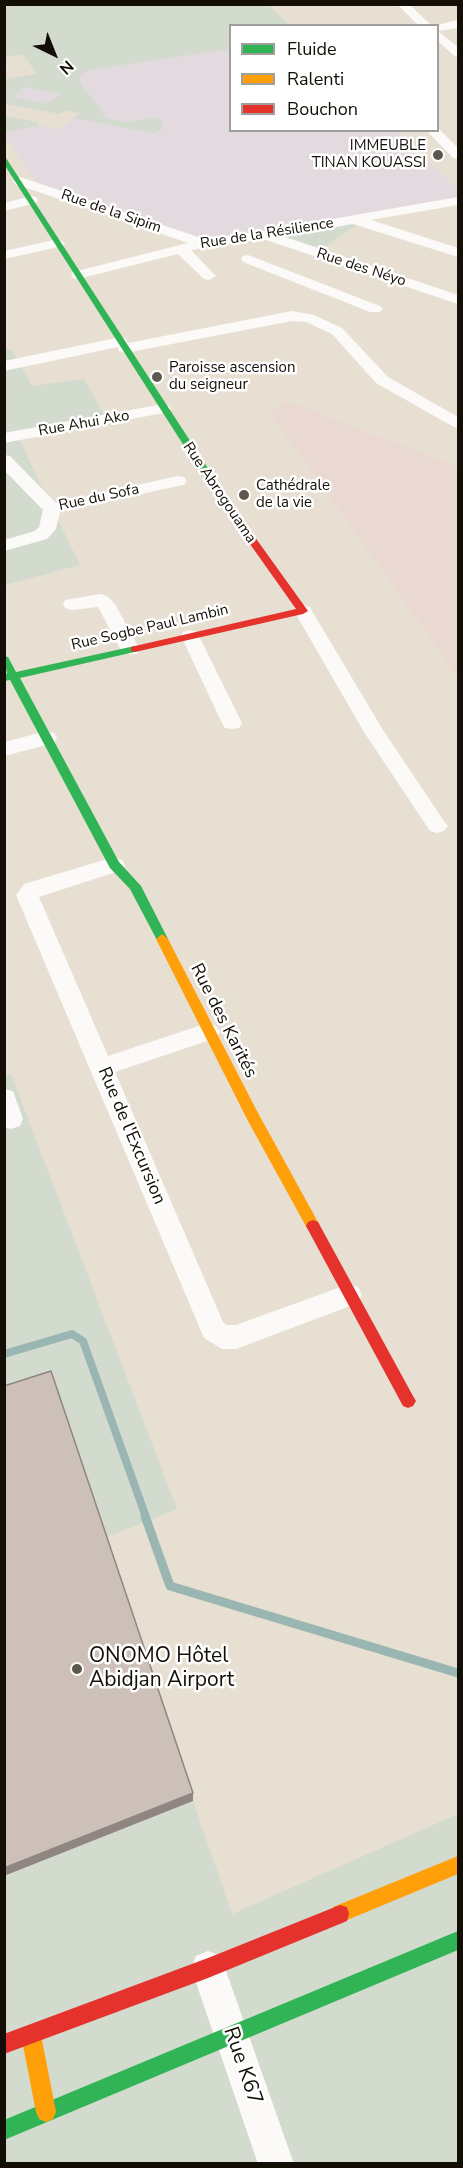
<!DOCTYPE html>
<meta charset="utf-8">
<style>
body{margin:0}
#map{position:relative;width:463px;height:2168px;overflow:hidden;background:#e7dfd1;font-family:"Nunito Sans",sans-serif}
canvas{display:block}
.frame{position:absolute;inset:0;border:6px solid #130f07;pointer-events:none}
.legend{position:absolute;left:229px;top:24px;width:210px;height:108px;box-sizing:border-box;background:#fff;border:2px solid #a19f9c;margin:0;padding:8px 10px;list-style:none;font-size:18px;color:#130f07}
.legend li{display:flex;align-items:center;gap:12px;height:30px}
.legend b{width:30px;border:2px solid #a19f9c}
.north{position:absolute;left:24px;top:24px;width:60px;height:60px;-webkit-text-stroke:4px #fff;paint-order:stroke;rotate:137deg;font-size:16px;font-weight:700;line-height:24px;text-align:center;color:#130f07}
.north::after{content:'';display:block;margin:auto;width:21px;height:27px;background:#130f07;clip-path:polygon(50% 0,100% 100%,50% 72%,0 100%)}
</style>
<div id="map">
<canvas width="463" height="2168"></canvas>
<div class="frame"></div>
<ul class="legend">
<li><b style="height:8px;background:#30b455"></b>Fluide</li>
<li><b style="height:8px;background:#ff9f0a"></b>Ralenti</li>
<li><b style="height:8px;background:#e5322d"></b>Bouchon</li>
</ul>
<div class="north">N</div>
</div>
<script>
const context = document.querySelector('canvas').getContext('2d');
context.lineJoin = 'round';
function paint(path, color) {
  context.fillStyle = color;
  context.fill(path, 'evenodd');
}
function poly(rows) {
  const path = new Path2D();
  for (const r of rows) {
    path.moveTo(r[0], r[1]);
    for (let i = 2; i < r.length; i += 2) path.lineTo(r[i], r[i + 1]);
  }
  return path;
}
function strokePath(path, color, width, dash) {
  context.strokeStyle = color;
  context.lineWidth = width;
  context.lineCap = dash ? 'butt' : 'round';
  context.setLineDash(dash || []);
  context.stroke(path);
}
function drawText(font, color, halo, rows, align = 'center') {
  context.font = font + ' "Nunito Sans",sans-serif';
  context.lineWidth = 5;
  context.setLineDash([]);
  context.textBaseline = 'middle';
  context.strokeStyle = halo;
  context.fillStyle = color;
  for (const [text, x, y, turn = 0] of rows) {
    context.save();
    context.translate(x, y);
    context.rotate((+turn || 0) * Math.PI / 180);
    context.textAlign = isNaN(turn) ? turn : align;
    if (halo) context.strokeText(text, 0, 0);
    context.fillText(text, 0, 0);
    context.restore();
  }
}
const industrial = poly([
 [230,49,231,130,397,131,458,190,458,198,208,241,36,182,5,136,4,133,41,125,60,129,79,113,11,97,40,77]
]);
const education = poly([
 [287,401,458,467,458,676,270,413]
]);
const green = poly([
 [24,4,269,5,289,25,231,26,230,49,89,70,81,74,79,80,106,118,124,122,156,118,162,122,163,126,161,130,153,133,74,118,79,113,65,110,60,114,5,104,5,79,37,74,23,54,5,57,5,7],
 [25,87,59,94,60,95,47,104,12,97],
 [5,116,38,122,37,124,41,125,7,132,5,129],
 [349,224,356,225,322,249,283,236],
 [5,349,12,350,32,386,84,379,104,415,17,435,80,565,5,585],
 [11,1074,177,1509,105,1538,5,1399,4,1076],
 [193,1801,232,1914,458,1814,458,2163,5,2164,5,1876]
]);
const streamFar1 = poly([
 [4,1354,72,1334,83,1341,146,1517]
]);
const stream = poly([
 [145,1516,170,1586,458,1673]
]);
const street = poly([
 [397,4,409,4,432,26,419,26,397,4],
 [458,20,458,28,438,31,438,26,433,26,458,20],
 [438,31,458,47,458,57,454,56,438,41,438,31],
 [438,128,458,148,458,159,453,158,426,130,438,130,438,128],
 [20,177,204,239,264,231,458,197,458,205,371,220,458,248,458,257,353,224,282,236,458,295,458,304,263,239,191,250,216,276,209,280,204,279,178,254,78,279,73,278,71,275,73,272,188,243,15,184,13,181,20,177],
 [31,196,36,197,38,200,36,203,4,211,4,203,31,196],
 [58,239,65,243,63,246,4,259,4,251,58,239],
 [248,255,380,306,383,309,380,312,370,312,243,262,241,259,243,256,248,255],
 [292,311,314,315,342,328,388,377,458,417,458,428,452,426,376,383,332,334,306,322,292,321,125,353,119,351,118,347,4,371,4,361,121,337,126,339,128,343,292,311],
 [163,404,169,406,171,409,169,412,4,443,4,433,163,404],
 [4,455,10,456,56,503,178,476,184,477,187,481,184,485,178,486,60,512,56,529,47,539,4,551,4,540,35,531,39,527,43,510,4,470,4,455],
 [100,594,107,596,115,604,140,650,137,654,123,654,98,607,72,610,65,608,63,604,65,600,100,594],
 [303,605,310,607,312,611,383,730,444,821,448,826,444,831,437,833,430,831,364,732,294,611,296,607,303,605],
 [190,630,197,632,199,636,242,723,239,728,232,729,225,728,222,723,181,636,183,632,190,630],
 [47,731,54,733,57,738,54,743,4,756,4,742,47,731],
 [114,857,122,860,125,865,122,870,39,897,108,1056,208,1023,216,1026,220,1032,216,1038,115,1072,223,1322,227,1325,236,1325,349,1284,358,1287,362,1295,358,1303,236,1349,222,1349,204,1338,16,895,24,884,114,857],
 [4,1089,13,1091,23,1119,20,1126,11,1129,4,1127,4,1089],
 [208,1951,220,1956,225,1968,294,2164,258,2164,191,1968,196,1956,208,1951]
]);
const fast = poly([
 [4,155,226,496,224,498,216,496,4,164,4,155],
 [135,646,139,647,139,651,20,678,119,862,141,886,168,939,162,944,158,942,130,889,110,868,10,680,4,681,4,674,7,674,4,656,8,657,16,672,135,646],
 [458,1931,458,1950,4,2140,4,2120,458,1931]
]);
const slow = poly([
 [162,934,168,939,258,1113,318,1222,320,1226,318,1230,313,1232,308,1230,248,1121,156,939,162,934],
 [458,1856,458,1874,340,1923,333,1921,331,1914,333,1907,458,1856],
 [31,2025,38,2028,41,2035,56,2112,53,2119,46,2122,39,2119,36,2112,21,2035,24,2028,31,2025]
]);
const jam = poly([
 [221,493,224,494,308,611,303,614,135,652,131,651,131,647,135,646,296,609,216,496,221,493],
 [313,1220,318,1222,413,1396,416,1401,413,1406,408,1408,403,1406,306,1226,308,1222,313,1220],
 [340,1905,347,1907,349,1914,347,1921,208,1978,4,2054,4,2034,208,1958,340,1905]
]);
const shadedWall = poly([
 [193,1793,193,1801,4,1876,4,1868]
]);
const building = poly([
 [51,1371,193,1793,4,1868,4,1386,51,1371]
]);
const markers = [
 [438,155,6,"#5d584e"],
 [157,377,6,"#5d584e"],
 [244,495,6,"#5d584e"],
 [77,1669,6,"#5d584e"]
];
const farPoinames = [
 ["IMMEUBLE",426,146,"right"],
 ["TINAN KOUASSI",426,163,"right"],
 ["Paroisse ascension",169,368],
 ["du seigneur",169,385],
 ["Cathédrale",256,486],
 ["de la vie",256,503]
];
const farStreetnames = [
 ["Rue de la Sipim",111,212,19],
 ["Rue de la Résilience",267,234,-9],
 ["Rue des Néyo",361,268,18],
 ["Rue Ahui Ako",84,424,-10],
 ["Rue Abrogouama",219,493,56],
 ["Rue du Sofa",99,498,-12],
 ["Rue Sogbe Paul Lambin",150,628,-13]
];
const streetNames = [
 ["Rue des Karités",223,1021,63],
 ["Rue de l'Excursion",131,1136,67]
];
const nearPoinames = [
 ["ONOMO Hôtel",89,1657],
 ["Abidjan Airport",89,1681]
];
const nearStreetnames = [
 ["Rue K67",242,2066,71]
];
paint(industrial, '#e2dadf');
paint(education, '#ead8d2');
paint(green, '#d2dbce');
strokePath(streamFar1, '#9ab6b3', 8);
strokePath(stream, '#9ab6b3', 9);
paint(street, '#fbfaf8');
paint(fast, '#30b455');
paint(slow, '#ff9f0a');
paint(jam, '#e5322d');
paint(shadedWall, '#8f8682');
paint(building, '#ccc0b9');
strokePath(building, '#8f8682', 1.5);
for (const [x, y, r, color] of markers) {
  const dot = new Path2D();
  dot.arc(x, y, r, 0, 2 * Math.PI);
  context.fillStyle = color;
  context.fill(dot);
  strokePath(dot, '#fff', 2);
}
drawText('15px', '#130f07', '#fff', farPoinames, 'left');
drawText('15px', '#130f07', '#fff', farStreetnames);
drawText('18px', '#130f07', '#fff', streetNames);
drawText('21px', '#130f07', '#fff', nearPoinames, 'left');
drawText('21px', '#130f07', '#fff', nearStreetnames);
</script>
